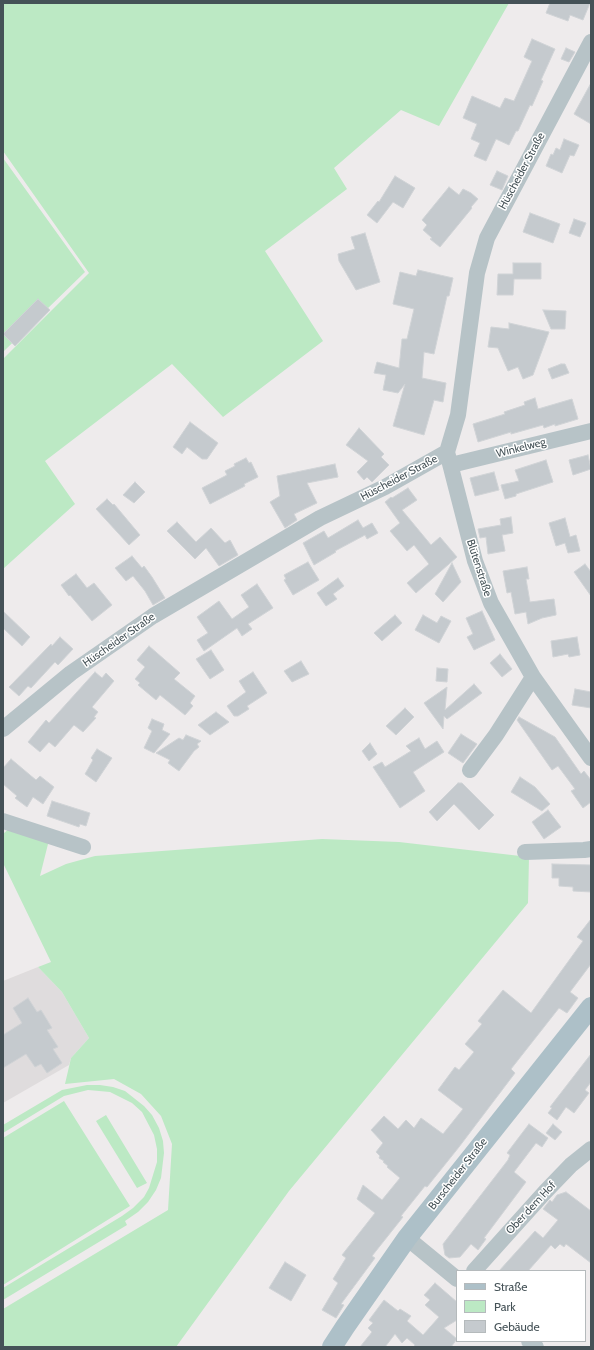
<!DOCTYPE html>
<meta charset="utf-8">
<style>
body{margin:0}
#map{position:relative;width:594px;height:1350px;overflow:hidden;background:#eeebec;font-family:Cabin,sans-serif}
canvas{display:block}
.frame{position:absolute;inset:0;border:4px solid #455257;pointer-events:none}
.legend{position:absolute;left:456px;top:1270px;width:130px;height:72px;box-sizing:border-box;background:#fff;border:1px solid #b5babc;margin:0;padding:5px 7px;list-style:none;font-size:12px;color:#455257}
.legend li{display:flex;align-items:center;gap:8px;height:20px}
.legend b{width:20px;border:1px solid #b5babc}
</style>
<div id="map">
<canvas width="594" height="1350"></canvas>
<div class="frame"></div>
<ul class="legend">
<li><b style="height:5px;background:#adc0c8"></b>Straße</li>
<li><b style="height:11px;background:#bce9c4"></b>Park</li>
<li><b style="height:11px;background:#c5cace"></b>Gebäude</li>
</ul>
</div>
<script>
const context = document.querySelector('canvas').getContext('2d');
context.lineJoin = 'round';
function paint(path, color) {
  context.fillStyle = color;
  context.fill(path, 'evenodd');
}
function poly(rows) {
  const path = new Path2D();
  for (const r of rows) {
    path.moveTo(r[0], r[1]);
    for (let i = 2; i < r.length; i += 2) path.lineTo(r[i], r[i + 1]);
  }
  return path;
}
function strokePath(path, color, width, dash) {
  context.strokeStyle = color;
  context.lineWidth = width;
  context.lineCap = dash ? 'butt' : 'round';
  context.setLineDash(dash || []);
  context.stroke(path);
}
function drawText(font, color, halo, rows, align = 'center') {
  context.font = font + ' Cabin,sans-serif';
  context.lineWidth = 3;
  context.setLineDash([]);
  context.textBaseline = 'middle';
  context.strokeStyle = halo;
  context.fillStyle = color;
  for (const [text, x, y, turn = 0] of rows) {
    context.save();
    context.translate(x, y);
    context.rotate((+turn || 0) * Math.PI / 180);
    context.textAlign = isNaN(turn) ? turn : align;
    if (halo) context.strokeText(text, 0, 0);
    context.fillText(text, 0, 0);
    context.restore();
  }
}
const education = poly([
 [38,967,62,992,89,1038,71,1058,69,1065,3,1103,3,981]
]);
const green = poly([
 [3,3,509,3,439,126,401,110,334,168,347,189,265,251,323,341,223,417,172,364,45,461,75,504,3,569,3,359,89,273,3,151],
 [3,158,85,272,3,352],
 [11,827,49,840,40,876,66,864,95,856,322,839,399,842,529,857,528,903,289,1191,176,1347,3,1347,3,1309,168,1210,172,1144,161,1116,141,1094,114,1079,65,1084,71,1058,89,1038,62,992,38,967,51,962,3,863,3,834],
 [87,1085,100,1085,113,1087,125,1091,144,1106,152,1115,159,1128,163,1141,164,1153,161,1178,156,1190,148,1202,138,1212,125,1221,127,1225,3,1300,3,1288,122,1216,133,1208,144,1197,149,1188,157,1162,157,1149,154,1135,142,1112,132,1103,110,1092,88,1090,64,1096,3,1133,3,1125,62,1090],
 [64,1101,130,1206,3,1285,3,1138],
 [106,1115,147,1183,137,1188,96,1121]
]);
const building = poly([
 [550,3,590,3,583,20,570,15,568,21,546,13,550,3],
 [532,39,555,49,541,80,543,81,532,106,530,105,518,131,516,131,509,145,496,139,486,161,474,156,480,143,471,139,477,124,463,118,472,96,500,108,505,98,514,101,532,61,524,57,532,39],
 [566,48,575,52,569,62,561,59,566,48],
 [591,83,591,124,574,114,591,83],
 [564,139,579,145,574,156,570,155,562,173,546,166,551,154,553,155,556,148,560,150,564,139],
 [497,171,508,176,502,190,490,185,497,171],
 [395,176,415,188,403,208,393,202,377,223,367,215,378,201,379,202,395,176],
 [449,187,459,195,463,189,471,193,478,199,471,207,472,208,440,247,430,239,432,238,423,230,427,225,422,220,449,187],
 [530,213,560,224,553,243,523,232,530,213],
 [574,219,586,223,580,237,569,233,574,219],
 [365,233,380,282,356,290,339,261,338,254,355,249,351,237,365,233],
 [513,263,541,263,541,279,514,279,513,295,497,295,498,274,513,274,513,263],
 [418,270,453,278,449,296,447,296,434,354,424,352,422,378,446,383,443,402,434,400,424,435,393,426,405,384,398,393,383,390,386,375,374,373,377,362,399,368,402,339,407,339,414,309,393,304,400,272,416,276,418,270],
 [38,299,50,310,15,346,3,334,38,299],
 [543,310,566,311,565,329,551,329,543,310],
 [509,323,549,332,533,375,523,379,518,367,508,371,498,348,488,347,491,327,509,329,509,323],
 [561,364,565,364,569,373,552,379,548,369,561,364],
 [535,398,538,409,572,399,578,419,555,426,555,424,544,428,543,425,511,434,511,432,478,442,473,424,505,414,504,412,525,405,524,402,535,398],
 [190,422,218,443,207,459,202,459,187,447,182,454,173,447,190,422],
 [359,428,384,454,381,457,389,465,372,482,367,477,364,480,357,472,368,461,346,445,359,428],
 [588,455,591,469,573,475,569,460,588,455],
 [246,458,249,463,251,462,258,477,244,484,245,486,210,504,202,488,227,475,225,471,235,466,234,464,246,458],
 [546,460,553,482,516,494,516,496,505,499,501,485,519,481,515,470,546,460],
 [335,464,338,477,307,483,317,503,294,514,297,520,285,528,270,502,280,496,277,476,335,464],
 [494,472,499,490,475,496,470,478,494,472],
 [135,482,145,492,134,503,123,495,135,482],
 [408,488,417,500,402,510,431,545,440,537,457,557,416,593,407,583,429,564,414,545,407,551,390,531,400,523,385,502,391,497,392,498,408,488],
 [107,499,113,505,114,504,140,535,129,545,96,509,107,499],
 [511,517,513,533,502,535,505,551,488,554,486,537,480,538,478,529,501,525,500,519,511,517],
 [565,518,570,537,576,535,580,551,568,553,565,543,556,546,549,523,565,518],
 [358,520,363,528,372,523,378,533,367,539,365,535,335,551,336,552,314,565,303,543,324,531,328,538,358,520],
 [177,522,196,542,211,528,225,543,230,540,238,555,219,566,206,548,195,559,167,531,177,522],
 [132,556,142,568,144,566,152,577,165,598,153,605,145,591,133,576,126,581,115,568,132,556],
 [308,562,319,580,293,595,284,580,286,579,284,575,308,562],
 [452,563,461,582,443,602,435,594,452,563],
 [585,564,591,572,591,596,574,572,585,564],
 [527,567,529,579,526,579,530,602,554,599,556,613,556,615,542,618,528,624,526,612,515,614,511,592,507,593,503,571,527,567],
 [76,574,87,588,94,583,112,605,92,621,70,595,69,596,61,585,76,574],
 [338,578,344,586,333,594,337,599,326,606,317,593,338,578],
 [257,584,273,608,248,624,252,629,242,636,237,628,204,651,197,640,208,633,197,617,219,601,232,619,249,607,241,595,257,584],
 [3,611,30,637,22,646,3,628,3,611],
 [482,611,495,640,474,650,467,637,473,634,466,618,482,611],
 [395,615,402,623,382,641,374,633,395,615],
 [423,615,437,623,441,616,451,621,439,643,415,630,423,615],
 [60,637,73,649,58,665,55,662,31,688,28,686,19,696,9,687,51,644,52,646,60,637],
 [577,637,580,655,569,657,568,654,553,657,551,641,577,637],
 [149,646,180,673,174,679,195,696,190,703,193,706,185,715,160,695,156,700,138,685,140,683,135,679,145,667,137,660,149,646],
 [211,650,224,670,210,679,196,659,211,650],
 [500,654,512,669,502,677,490,663,500,654],
 [301,661,309,674,292,682,284,671,301,661],
 [437,668,448,669,447,682,436,681,437,668],
 [95,672,102,678,106,673,114,681,92,707,98,712,94,717,96,718,83,732,74,725,55,747,49,742,40,752,28,742,46,720,49,723,95,672],
 [253,672,267,693,247,706,249,709,238,716,234,716,227,706,246,692,239,681,253,672],
 [474,684,482,693,447,719,444,716,443,729,424,703,447,687,445,710,474,684],
 [575,689,591,692,591,708,572,705,575,689],
 [405,708,414,717,396,735,386,726,405,708],
 [216,712,229,722,210,735,198,725,216,712],
 [519,717,555,737,581,774,584,771,591,780,591,802,583,808,571,791,575,789,558,766,552,770,517,720,519,717],
 [152,719,164,724,162,730,170,734,154,753,144,748,152,731,148,728,152,719],
 [461,734,477,744,463,763,448,753,461,734],
 [186,735,201,741,197,744,199,747,194,751,179,771,168,763,170,760,156,753,179,738,183,740,186,735],
 [419,738,425,749,437,741,444,752,413,772,425,791,400,808,373,767,382,762,385,767,411,751,406,746,419,738],
 [370,743,377,754,369,761,362,751,370,743],
 [97,749,112,758,96,782,85,774,93,760,91,758,97,749],
 [11,759,36,780,40,776,54,787,43,804,33,797,27,807,15,798,17,796,3,784,3,768,11,759],
 [520,777,535,787,550,804,542,811,511,792,520,777],
 [458,783,462,783,494,815,479,830,454,804,437,821,429,812,458,783],
 [52,801,90,813,86,826,80,824,79,827,47,816,52,801],
 [548,810,561,827,544,839,532,822,548,810],
 [552,864,591,865,591,892,573,891,573,887,559,886,559,878,552,878,552,864],
 [591,919,591,964,570,992,578,998,567,1013,559,1008,511,1069,515,1073,459,1147,427,1187,425,1186,401,1216,403,1217,372,1256,375,1258,341,1304,344,1305,336,1318,322,1310,338,1283,333,1279,346,1258,342,1255,375,1213,357,1199,363,1185,382,1200,400,1178,387,1167,388,1166,383,1162,384,1161,379,1158,380,1156,376,1152,383,1143,371,1130,384,1116,398,1129,406,1120,414,1128,421,1118,443,1134,463,1109,438,1090,455,1067,459,1070,474,1052,465,1044,482,1024,478,1021,503,990,531,1013,583,941,577,937,591,919],
 [28,998,37,1012,41,1010,52,1028,47,1030,58,1047,53,1049,62,1063,47,1073,41,1064,35,1067,26,1054,3,1068,3,1035,22,1023,13,1008,28,998],
 [591,1054,591,1082,585,1090,589,1093,574,1113,566,1107,557,1120,548,1113,552,1108,550,1107,591,1054],
 [529,1124,548,1138,542,1147,536,1143,514,1172,526,1182,484,1238,486,1239,478,1250,471,1244,460,1257,449,1258,445,1255,443,1244,508,1160,510,1155,507,1153,529,1124],
 [553,1124,562,1132,555,1140,546,1133,553,1124],
 [566,1192,591,1211,591,1263,566,1244,564,1247,560,1244,555,1249,551,1245,528,1271,499,1271,535,1231,543,1238,558,1220,543,1209,550,1200,552,1202,557,1195,566,1192],
 [285,1262,306,1275,291,1301,269,1288,285,1262],
 [435,1283,457,1302,457,1320,444,1328,457,1339,451,1347,413,1347,415,1345,407,1338,402,1343,395,1334,385,1347,360,1347,372,1332,368,1328,373,1323,369,1320,384,1300,398,1311,400,1309,411,1316,407,1321,423,1335,439,1317,425,1305,430,1300,424,1295,435,1283]
]);
const minor = poly([
 [447,452,475,561,491,603,533,677,591,758],
 [451,465,591,431],
 [3,729,71,673,153,616,320,518,385,487,447,452,458,415,477,273,487,238,591,42],
 [470,770,496,735,533,677],
 [3,821,83,847],
 [525,852,584,850,591,849],
 [407,1238,457,1279],
 [474,1271,545,1192,571,1165,591,1149],
 [529,1341,536,1347]
]);
const major = poly([
 [332,1347,345,1327,407,1238,591,1007]
]);
const streetNames = [
 ["Hüscheider Straße",522,171,-62],
 ["Winkelweg",521,448,-14],
 ["Hüscheider Straße",399,478,-28],
 ["Blütenstraße",479,568,72],
 ["Hüscheider Straße",119,640,-35],
 ["Burscheider Straße",458,1174,-52],
 ["Ober dem Hof",531,1208,-47]
];
paint(education, '#dfdcdd');
paint(green, '#bce9c4');
paint(building, '#c5cace');
strokePath(building, '#d0d3d6', 1);
strokePath(minor, '#b7c3c7', 16);
strokePath(major, '#adc0c8', 20);
drawText('11px', '#455257', '#fff', streetNames);
</script>
